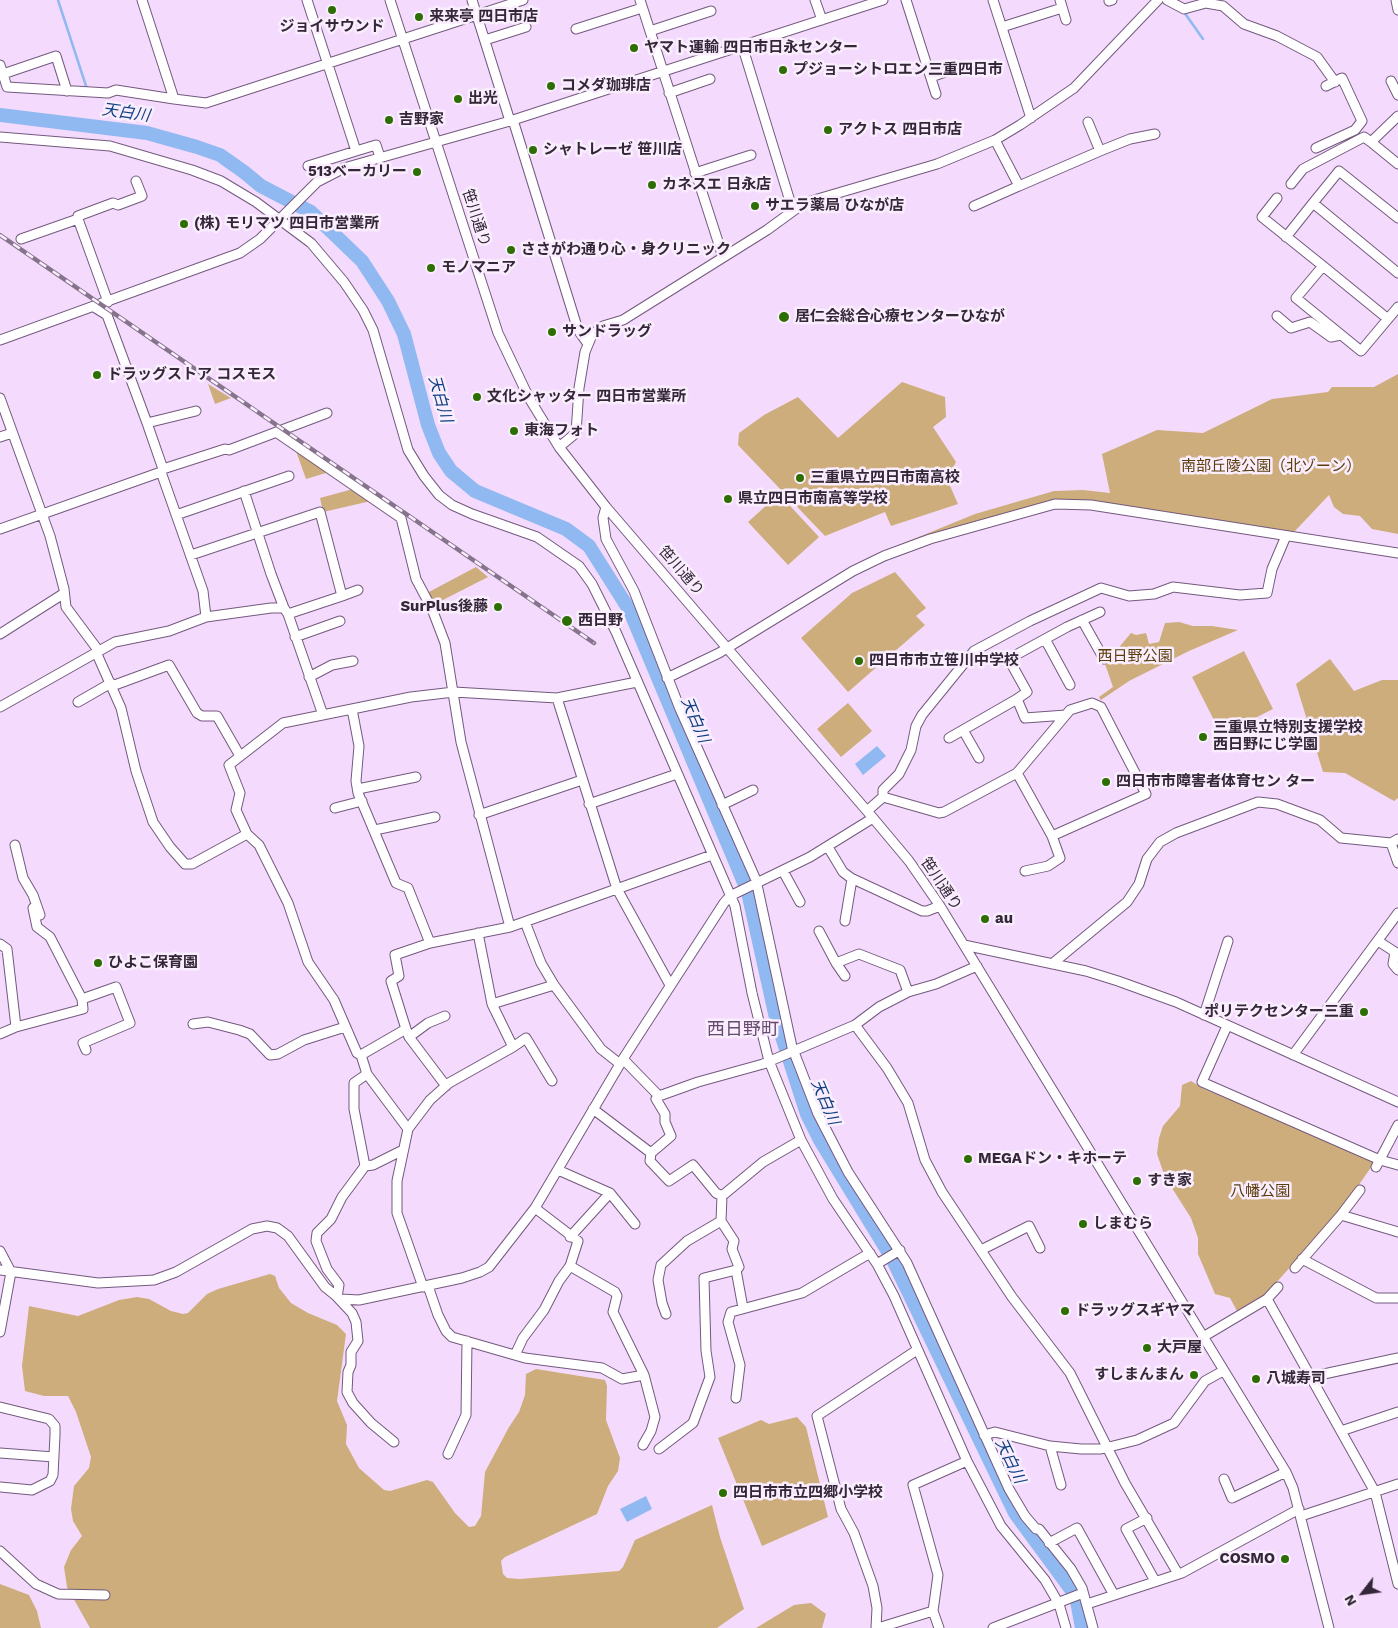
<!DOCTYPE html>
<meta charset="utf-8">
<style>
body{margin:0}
#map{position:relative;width:1398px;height:1628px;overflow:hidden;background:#f4dbfd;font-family:"Work Sans",sans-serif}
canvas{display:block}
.north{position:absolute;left:1338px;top:1568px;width:50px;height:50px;-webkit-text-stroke:4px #faedfe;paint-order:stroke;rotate:240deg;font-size:14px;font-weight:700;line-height:20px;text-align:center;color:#342838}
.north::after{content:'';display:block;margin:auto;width:18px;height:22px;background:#342838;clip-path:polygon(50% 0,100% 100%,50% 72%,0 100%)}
</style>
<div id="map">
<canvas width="1398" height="1628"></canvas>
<div class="north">N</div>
</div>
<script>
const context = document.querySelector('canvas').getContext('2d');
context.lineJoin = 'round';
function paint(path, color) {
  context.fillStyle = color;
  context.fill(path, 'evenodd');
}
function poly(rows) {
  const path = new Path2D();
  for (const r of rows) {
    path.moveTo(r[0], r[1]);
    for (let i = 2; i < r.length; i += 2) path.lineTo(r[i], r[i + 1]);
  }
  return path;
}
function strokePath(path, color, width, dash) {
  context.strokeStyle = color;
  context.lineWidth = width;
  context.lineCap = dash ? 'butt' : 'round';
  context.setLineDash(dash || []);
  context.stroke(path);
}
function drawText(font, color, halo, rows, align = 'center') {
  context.font = font + ' "Work Sans","Noto Sans JP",sans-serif';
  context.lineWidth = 5;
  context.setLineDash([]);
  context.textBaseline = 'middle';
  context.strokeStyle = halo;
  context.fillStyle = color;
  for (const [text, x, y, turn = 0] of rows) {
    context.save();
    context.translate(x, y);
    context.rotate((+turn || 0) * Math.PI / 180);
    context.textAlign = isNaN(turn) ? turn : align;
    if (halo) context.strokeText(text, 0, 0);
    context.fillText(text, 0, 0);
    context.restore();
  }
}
const green = poly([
 [1398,374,1398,534,1372,529,1360,516,1343,514,1334,507,1329,495,1294,532,1125,506,1086,501,1056,500,1036,504,986,521,982,519,894,547,975,514,1054,491,1083,490,1110,493,1102,454,1157,430,1203,433,1272,399,1328,392,1332,387,1374,387],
 [902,382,945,397,946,417,933,427,956,462,947,479,958,504,891,526,885,512,825,536,738,445,739,433,764,415,798,397,838,438],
 [208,384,231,398,215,404],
 [296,451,329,472,306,479],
 [353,489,371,501,323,512,320,498],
 [779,494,819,537,788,565,748,522],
 [476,567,488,577,435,604,427,593],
 [895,572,926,608,916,616,925,625,848,692,801,638,852,593],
 [1179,622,1193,626,1212,626,1238,630,1189,651,1129,681,1101,700,1099,697,1113,687,1105,664,1131,633,1136,635,1146,633,1149,644,1159,642,1165,623],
 [1244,651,1273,709,1243,724,1245,728,1231,734,1225,722,1217,726,1192,677],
 [1330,659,1354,691,1382,680,1398,680,1398,798,1394,801,1345,773,1323,772,1296,684],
 [848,703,872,731,841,757,817,729],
 [1191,1081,1204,1089,1373,1159,1374,1163,1340,1212,1265,1295,1237,1311,1230,1298,1215,1294,1198,1254,1198,1238,1191,1218,1165,1177,1157,1154,1159,1138,1163,1126,1180,1106,1182,1085],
 [270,1274,275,1276,279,1288,291,1303,308,1313,337,1325,346,1334,337,1401,347,1425,346,1444,359,1468,384,1490,390,1491,427,1480,433,1482,455,1513,469,1527,475,1526,481,1516,485,1472,509,1427,519,1412,525,1395,526,1374,536,1369,605,1380,607,1386,606,1420,620,1458,618,1471,608,1486,597,1514,505,1557,501,1561,503,1574,507,1578,520,1579,619,1571,623,1567,635,1540,712,1505,720,1537,744,1609,717,1628,90,1628,67,1587,64,1567,71,1550,82,1536,73,1521,71,1509,74,1486,89,1468,91,1457,76,1412,68,1396,44,1396,25,1391,22,1366,29,1306,78,1316,119,1300,137,1297,149,1299,171,1311,183,1314,188,1313,207,1294,218,1289],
 [797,1417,806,1427,828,1517,762,1546,718,1438,761,1420,769,1424],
 [0,1584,29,1595,37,1611,41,1628,0,1628],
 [811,1603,826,1614,822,1628,756,1628,794,1605]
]);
const water = poly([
 [877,746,886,756,863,775,855,764],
 [646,1496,652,1509,627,1522,620,1509]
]);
const stream = poly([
 [58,0,87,89],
 [1184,12,1203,39]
]);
const river = poly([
 [0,115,147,133,197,147,220,155,244,172,261,186,311,212,362,261,388,301,404,334,428,425,439,453,451,471,475,491,566,529,589,546,630,611,748,892,776,1018,807,1114,820,1140,892,1258,1015,1513,1076,1596,1082,1628]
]);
const minor = poly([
 [142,0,174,99,206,103,523,0],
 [307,0,356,151,376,145,380,157],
 [390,0,498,333,529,398,559,447,606,507,873,818,909,861,940,906,1286,1472,1293,1488,1329,1628],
 [472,0,510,121],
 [640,0,723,257],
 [815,0,822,20],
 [906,0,936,94],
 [993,0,1031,118],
 [1060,0,1066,20],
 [1167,0,1184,9,1206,3,1223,6,1244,24,1277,36,1317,57,1335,82],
 [1396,0,1398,10],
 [1109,1,1112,0],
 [1002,27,1062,8],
 [576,29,642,8],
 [650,31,711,11],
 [485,40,526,27],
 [742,45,793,211],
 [0,65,3,74,56,56,67,91],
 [3,74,7,87,108,93,116,90,174,99],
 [931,77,962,66],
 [1391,81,1398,95],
 [669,93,710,79],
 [1398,116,1371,142,1398,164],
 [513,120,578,330,588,344],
 [0,137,110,146,192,170,221,181,256,202,311,243,344,282,363,310,373,330,408,450,424,476,439,495,452,505,472,514,537,537,579,566,592,584,616,632,735,906,752,993,769,1061,801,1140,833,1199,877,1264,894,1296,967,1461,1001,1526,1045,1580,1059,1604,1066,1628],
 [1316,148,1355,130,1362,121,1342,78,1326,86],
 [1100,151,1130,139,1155,134],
 [308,166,356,151],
 [695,173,751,155],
 [1291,184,1303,169,1364,137,1371,142],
 [1019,186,1100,151,1088,122],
 [1277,198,1262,217,1323,266,1296,298,1361,351,1398,307],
 [1313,203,1339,171,1398,218],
 [974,206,1019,186,995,140],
 [78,219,108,302],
 [1286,237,1313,203,1398,273],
 [21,239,78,219,78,216,113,203,118,205,142,196,136,181],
 [1323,266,1388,319],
 [94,307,107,315,147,423,163,469,161,472,203,591,206,617],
 [1277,316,1291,328,1310,322,1331,337,1341,335],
 [0,340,240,253,260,239,317,182,344,168,510,121,883,0],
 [0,398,50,536,64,589,66,607,98,650],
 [147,423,196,411],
 [276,432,401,518,416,579,432,609,445,643,461,742,510,927],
 [0,437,12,433],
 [559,447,576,433,579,388,585,352,592,335,603,326,623,320,767,230,804,203,937,164,995,140,1020,125,1074,88,1158,0],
 [163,469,225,449,229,450,327,413],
 [244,491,271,574,284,608],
 [606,507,603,518,606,539,634,591,680,709,756,880,792,1047,818,1114,848,1172,907,1263,1009,1489,1025,1516,1036,1529,1039,1529,1071,1569,1082,1588,1093,1628],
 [176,515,289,476],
 [0,529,161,472],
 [191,555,320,512,342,596,288,614],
 [342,596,358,590],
 [1082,620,1104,659],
 [0,634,63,594],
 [295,637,340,621],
 [1045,639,1070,685],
 [96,652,121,708,136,771,153,822,170,847,185,864,192,864,247,834],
 [309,677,332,665,353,661],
 [667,678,719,653,853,571,884,556,930,539,1055,504,1091,505,1398,553],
 [112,686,169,665,197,713,202,716,217,716,240,756],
 [557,698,617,889,670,985],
 [1017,699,1027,692,1012,665,1014,656,1067,627,1100,612],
 [78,702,111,683],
 [0,707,115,642,169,631,206,617,271,608,284,608,288,614,323,715],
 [352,709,359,746,356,781,358,793,396,883,408,888,430,943],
 [963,730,979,758],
 [949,738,1017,699,1025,718,1066,715],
 [358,789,416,777],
 [883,797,939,813,944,812,1017,773,1070,710,1092,703,1101,707,1146,794,1052,836,1017,773],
 [589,804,677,774],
 [722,805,753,790],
 [335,808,362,801],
 [867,811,883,797,883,790,899,774,911,750,916,726,922,715,974,651,1030,621,1101,588,1129,596,1154,594,1173,587,1240,595,1267,593,1272,569,1286,536],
 [479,815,582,780],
 [375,830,435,817],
 [1391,843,1398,863],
 [15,845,23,878,33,895,40,915],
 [828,847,843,872,851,878,922,911,927,911,940,906],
 [783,871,800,902],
 [1025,871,1048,866,1060,858,1052,836],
 [33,908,37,927,50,937,82,999],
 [845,921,852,879],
 [525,922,541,963,554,985,601,1049,620,1064],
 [819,931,836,963,859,954,900,970,908,992],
 [1378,941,1395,952,1393,964,1398,970],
 [0,944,7,949,16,1027],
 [964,945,1086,971,1118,981,1176,1002,1398,1102],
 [836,963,845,976],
 [1052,964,1127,902,1139,884,1147,859,1160,842,1176,833,1258,802,1277,804,1320,820,1341,838,1391,843,1398,839],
 [492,1004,554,985],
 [1204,1015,1228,941],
 [193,1024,208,1022,239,1030,250,1034,270,1055,278,1054,304,1040,345,1027],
 [855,1025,887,1068,908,1103,925,1160,942,1192,1012,1297,1070,1373,1125,1483,1177,1572],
 [1227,1026,1202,1082,1380,1160,1398,1165],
 [406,1029,409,1037,446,1086],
 [0,1034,16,1027,83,1009,82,999,116,987,130,1023,83,1043,86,1050],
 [409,1037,428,1023,445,1016],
 [513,1047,526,1038,552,1081],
 [361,1055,406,1029,391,981,399,976,395,955,430,943,510,927,712,855],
 [1293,1055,1398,913],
 [623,1059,659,1096],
 [367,1074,354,1083,354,1109,365,1166,342,1197,331,1219,317,1233,316,1241,327,1269,339,1285,337,1297,352,1313,356,1322,358,1341,351,1352,351,1365,348,1372,347,1392,353,1403,371,1423,394,1442],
 [659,1096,698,1082,763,1064,855,1025,879,1007,908,992,936,984,977,966],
 [593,1109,651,1153,650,1161,669,1181,693,1165,716,1193,722,1196,763,1162,801,1140],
 [408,1129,367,1074,361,1055,357,1053,334,1000,308,962,288,903,259,845,247,834,236,810,240,793,229,765,283,723,352,709,411,697,454,692,557,698,637,682],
 [651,1153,671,1136,665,1122,665,1114,656,1099,659,1096],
 [365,1166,373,1165,403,1150],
 [1376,1167,1398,1125],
 [558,1170,610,1193,635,1224],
 [535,1208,578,1241,570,1266,615,1292,617,1296,613,1312,644,1375,655,1417,651,1431,643,1445],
 [1341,1215,1398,1232],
 [721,1221,734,1241,732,1249,739,1267,736,1270,743,1308],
 [570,1237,610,1193],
 [981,1250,1029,1226,1040,1248],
 [0,1251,11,1272,0,1332],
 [1302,1259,1376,1298,1398,1298],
 [877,1264,900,1250],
 [1295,1268,1341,1215,1360,1190],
 [0,1270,98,1283,154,1280,176,1272,252,1229,267,1226,277,1228,288,1236,325,1287,340,1299,359,1300,462,1278,480,1272,489,1267,535,1208,623,1059,724,903,730,896,810,857,873,818],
 [428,1286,438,1315,446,1331,452,1337,525,1358,602,1368,622,1379,644,1375],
 [423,1287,397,1213,397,1181,408,1129,430,1100,449,1083,513,1047,492,1004,478,933],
 [1267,1299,1375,1492,1398,1584],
 [666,1314,662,1303,658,1280,661,1265,687,1241,721,1221,722,1196],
 [1203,1337,1267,1299,1278,1287],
 [515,1355,523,1338,544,1310,559,1281,570,1266],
 [1310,1377,1398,1358],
 [736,1398,740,1365,728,1322,731,1312,802,1293,870,1253],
 [0,1407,49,1419,55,1426,55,1435,53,1475,50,1481,32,1490,0,1487],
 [1341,1431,1398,1412],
 [984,1435,995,1432,1050,1446,1081,1449,1101,1449,1137,1440,1174,1423,1205,1381,1223,1371],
 [1050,1446,1061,1485],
 [659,1449,693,1423,710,1377,706,1351,704,1278,736,1270],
 [0,1453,54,1457],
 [448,1454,466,1415,467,1341],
 [1224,1479,1232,1498,1286,1472],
 [1301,1516,1398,1484],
 [1147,1518,1126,1529,1155,1581],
 [1049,1543,1077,1528,1114,1595],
 [0,1551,36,1584,58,1594,105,1595],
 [1087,1604,1182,1573,1299,1509],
 [876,1628,877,1608,873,1586,854,1533,841,1509,817,1416,917,1350],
 [878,1628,933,1611],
 [939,1628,933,1611,938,1575,913,1485,967,1461],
 [993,1628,1083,1593]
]);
const rail = poly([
 [0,235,594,643]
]);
const markers = [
 [332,10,5,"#2d6e03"],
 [419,17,5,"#2d6e03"],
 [634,48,5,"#2d6e03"],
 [783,70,5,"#2d6e03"],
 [551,86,5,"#2d6e03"],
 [458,99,5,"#2d6e03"],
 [389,120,5,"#2d6e03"],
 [828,130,5,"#2d6e03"],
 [533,150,5,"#2d6e03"],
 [417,172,5,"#2d6e03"],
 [652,185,5,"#2d6e03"],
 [755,206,5,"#2d6e03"],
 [184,224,5,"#2d6e03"],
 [511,250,5,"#2d6e03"],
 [431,268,5,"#2d6e03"],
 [784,317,6,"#2d6e03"],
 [552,332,5,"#2d6e03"],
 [97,375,5,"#2d6e03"],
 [477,397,5,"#2d6e03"],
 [514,431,5,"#2d6e03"],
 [800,478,5,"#2d6e03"],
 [728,499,5,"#2d6e03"],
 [498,607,5,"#2d6e03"],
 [567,621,6,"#2d6e03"],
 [859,661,5,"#2d6e03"],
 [1203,737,5,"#2d6e03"],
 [1106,782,5,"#2d6e03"],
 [985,919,5,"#2d6e03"],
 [98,963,5,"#2d6e03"],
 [1364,1012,5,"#2d6e03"],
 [968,1159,5,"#2d6e03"],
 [1137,1181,5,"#2d6e03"],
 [1083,1224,5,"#2d6e03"],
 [1065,1311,5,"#2d6e03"],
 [1147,1348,5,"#2d6e03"],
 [1194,1375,5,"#2d6e03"],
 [1256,1379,5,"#2d6e03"],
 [723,1493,5,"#2d6e03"],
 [1285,1559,5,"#2d6e03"]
];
const poiNames = [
 ["来来亭 四日市店",429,17],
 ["ジョイサウンド",332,27,"center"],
 ["ヤマト運輸 四日市日永センター",644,48],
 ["プジョーシトロエン三重四日市",793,70],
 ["コメダ珈琲店",561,86],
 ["出光",468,99],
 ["吉野家",399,120],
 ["アクトス 四日市店",838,130],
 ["シャトレーゼ 笹川店",543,150],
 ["513ベーカリー",407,172,"right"],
 ["カネスエ 日永店",662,185],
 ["サエラ薬局 ひなが店",765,206],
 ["(株) モリマツ 四日市営業所",194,224],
 ["ささがわ通り心・身クリニック",521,250],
 ["モノマニア",441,268],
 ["居仁会総合心療センターひなが",795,317],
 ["サンドラッグ",562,332],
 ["ドラッグストア コスモス",107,375],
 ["文化シャッター 四日市営業所",487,397],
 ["東海フォト",524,431],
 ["三重県立四日市南高校",810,478],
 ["県立四日市南高等学校",738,499],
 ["SurPlus後藤",488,607,"right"],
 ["西日野",578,621],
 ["四日市市立笹川中学校",869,661],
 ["三重県立特別支援学校",1213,728],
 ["西日野にじ学園",1213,745],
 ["四日市市障害者体育セン ター",1116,782],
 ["au",995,919],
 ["ひよこ保育園",108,963],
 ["ポリテクセンター三重",1354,1012,"right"],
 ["MEGAドン・キホーテ",978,1159],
 ["すき家",1147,1181],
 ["しまむら",1093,1224],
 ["ドラッグスギヤマ",1075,1311],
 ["大戸屋",1157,1348],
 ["すしまんまん",1184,1375,"right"],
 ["八城寿司",1266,1379],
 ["四日市市立四郷小学校",733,1493],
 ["COSMO",1275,1559,"right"]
];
const streetNames = [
 ["笹川通り",476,218,72],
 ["笹川通り",681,571,49],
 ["笹川通り",941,884,56]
];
const parkNames = [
 ["南部丘陵公園（北ゾーン）",1271,467],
 ["西日野公園",1135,657],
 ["八幡公園",1260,1192]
];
const waterNames = [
 ["天白川",126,113,8],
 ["天白川",440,399,74],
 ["天白川",695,720,67],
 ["天白川",825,1102,67],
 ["天白川",1010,1461,64]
];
const quarterNames = [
 ["西日野町",743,1030]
];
paint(green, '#cdad7b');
paint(water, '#90b8f1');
strokePath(stream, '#90b8f1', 2.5);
strokePath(river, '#90b8f1', 14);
strokePath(minor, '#74597e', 11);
strokePath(minor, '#fff', 9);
strokePath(rail, '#86748c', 4.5);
strokePath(rail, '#faedfe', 2.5, [8]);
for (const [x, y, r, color] of markers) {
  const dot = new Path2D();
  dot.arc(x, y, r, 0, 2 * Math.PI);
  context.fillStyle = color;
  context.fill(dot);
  strokePath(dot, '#faedfe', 2);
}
drawText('bold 15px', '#342838', '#faedfe', poiNames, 'left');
drawText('15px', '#342838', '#faedfe', streetNames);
drawText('15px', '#5a3e0b', '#faedfe', parkNames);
drawText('italic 16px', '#0e4083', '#faedfe', waterNames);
drawText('18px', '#664b6f', '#faedfe', quarterNames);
</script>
